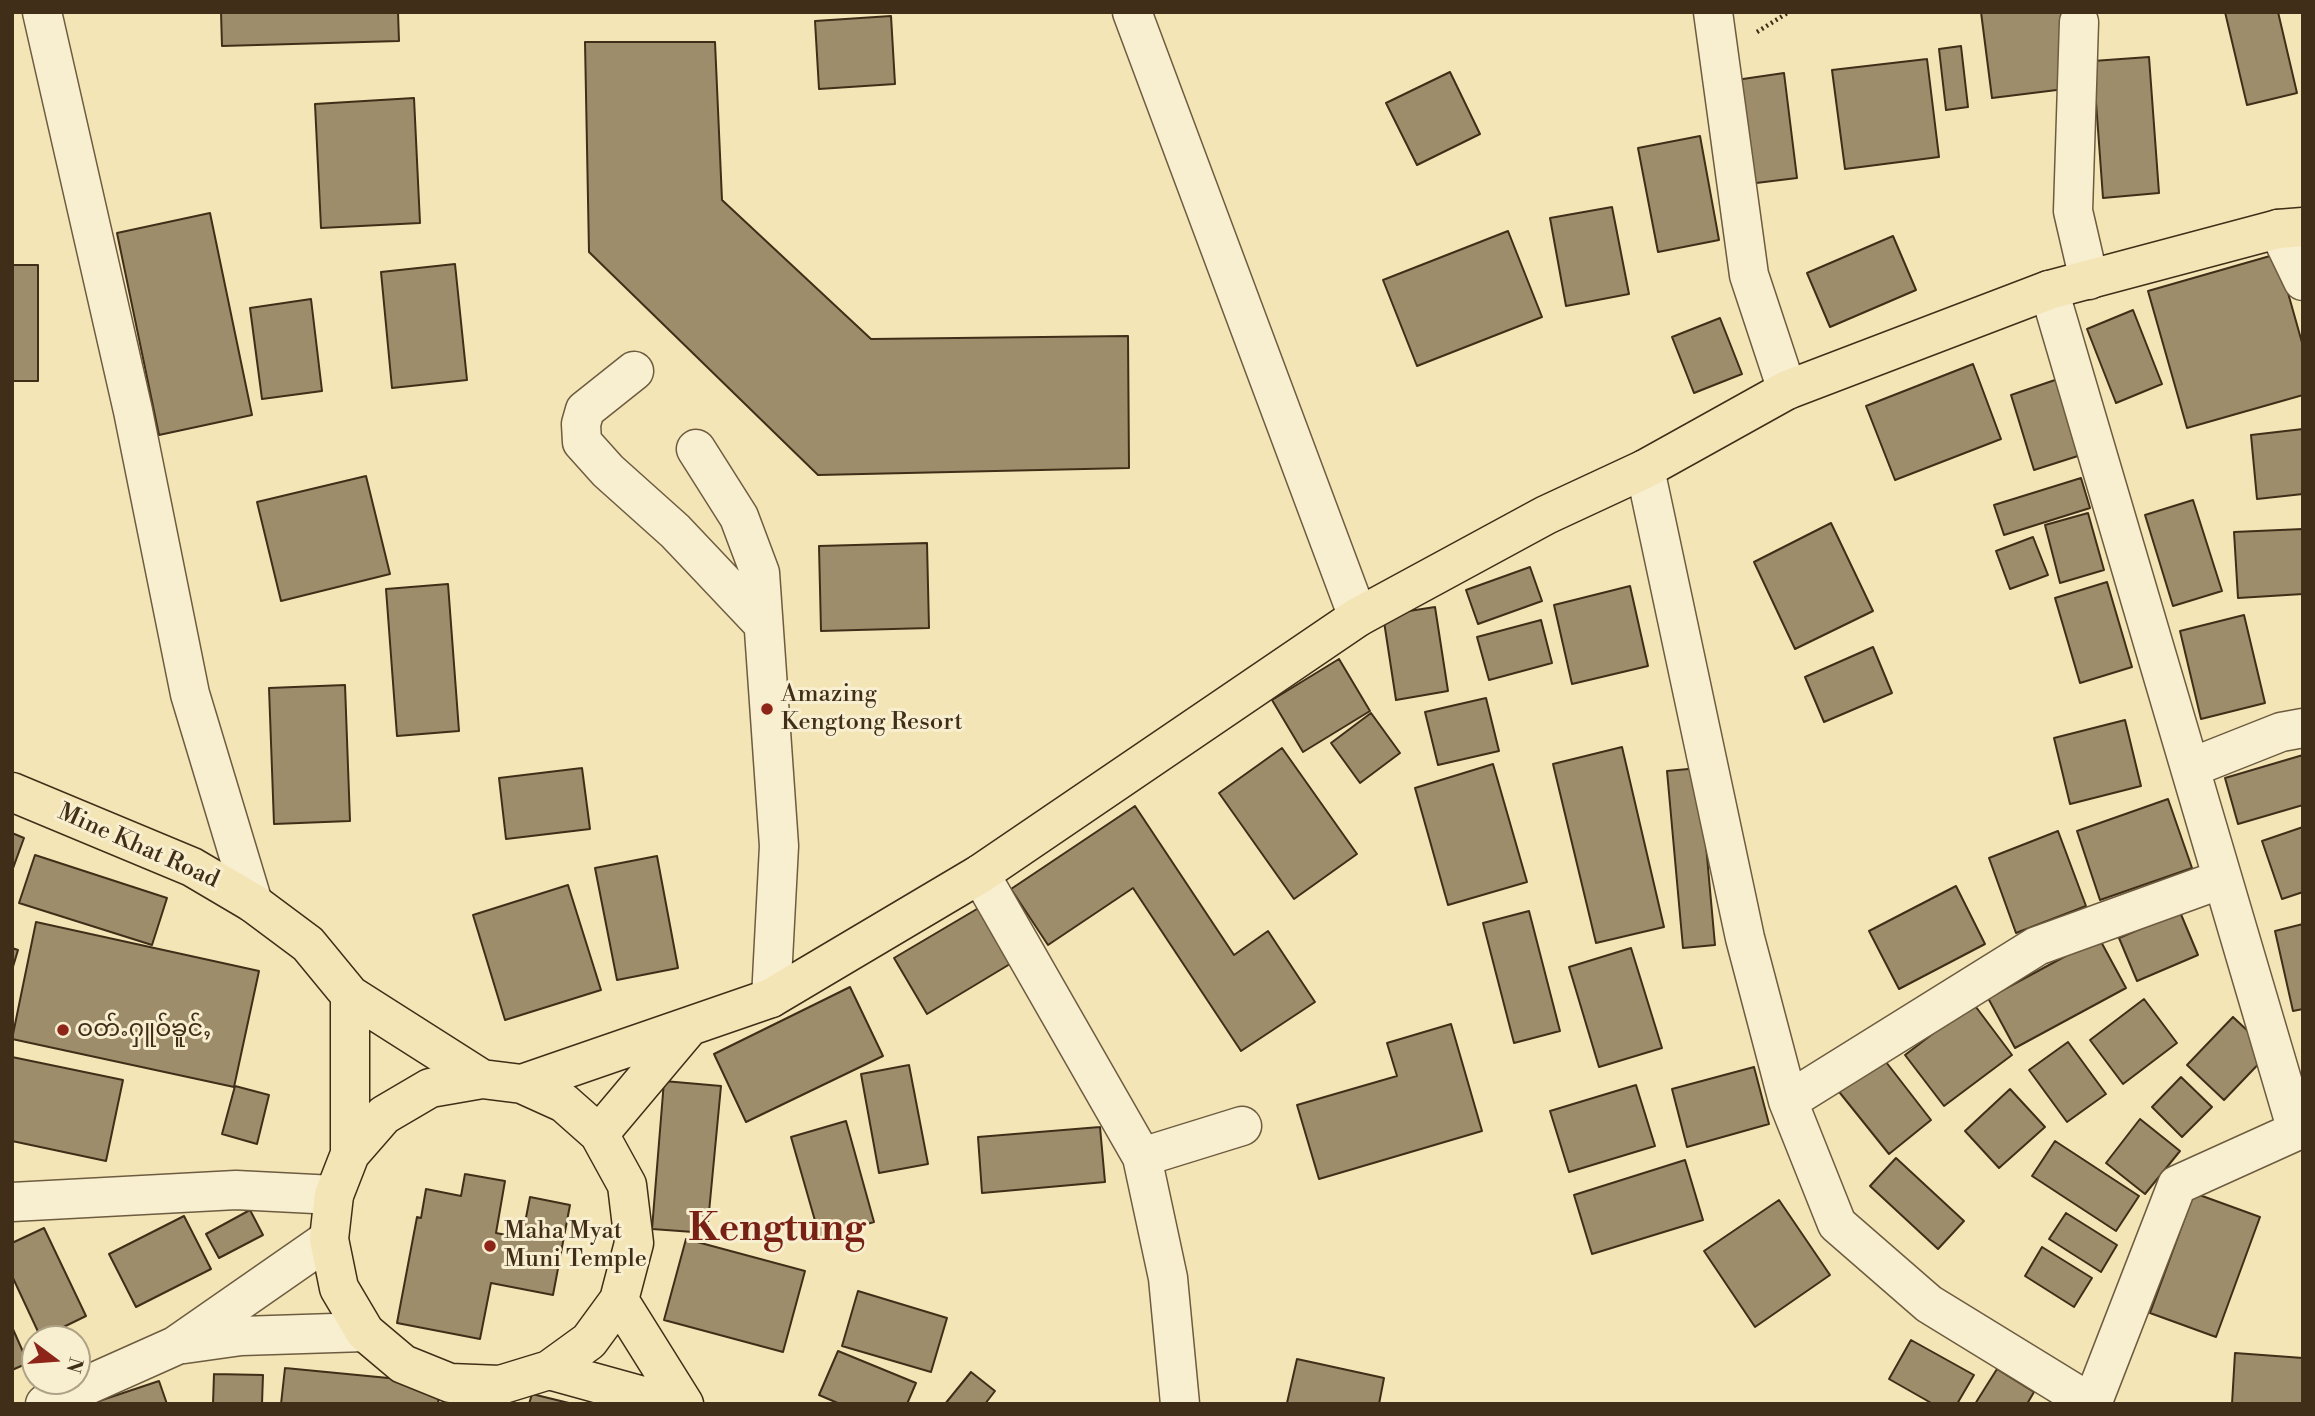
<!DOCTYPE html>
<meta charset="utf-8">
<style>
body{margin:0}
#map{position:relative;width:2315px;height:1416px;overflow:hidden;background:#f4e5b6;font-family:"Libre Bodoni",serif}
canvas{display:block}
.frame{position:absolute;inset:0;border:14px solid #402e18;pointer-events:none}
.north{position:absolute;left:21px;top:1325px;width:70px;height:70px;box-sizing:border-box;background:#f8eed0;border:2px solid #aea186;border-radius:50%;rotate:106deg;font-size:19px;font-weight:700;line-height:28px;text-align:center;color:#402e18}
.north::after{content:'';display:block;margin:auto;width:24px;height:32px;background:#8f2418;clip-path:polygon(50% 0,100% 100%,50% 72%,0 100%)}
</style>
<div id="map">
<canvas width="2315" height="1416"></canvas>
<div class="frame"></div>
<div class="north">N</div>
</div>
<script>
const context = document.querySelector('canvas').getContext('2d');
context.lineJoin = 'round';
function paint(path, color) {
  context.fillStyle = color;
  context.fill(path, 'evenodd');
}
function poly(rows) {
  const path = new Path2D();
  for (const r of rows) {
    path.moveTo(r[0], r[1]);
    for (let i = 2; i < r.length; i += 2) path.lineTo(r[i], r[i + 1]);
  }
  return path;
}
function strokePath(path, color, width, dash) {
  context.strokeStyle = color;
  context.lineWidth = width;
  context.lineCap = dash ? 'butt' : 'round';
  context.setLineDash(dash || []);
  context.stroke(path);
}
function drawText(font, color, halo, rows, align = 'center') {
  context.font = font + ' "Libre Bodoni","Noto Sans Myanmar",serif';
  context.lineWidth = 6;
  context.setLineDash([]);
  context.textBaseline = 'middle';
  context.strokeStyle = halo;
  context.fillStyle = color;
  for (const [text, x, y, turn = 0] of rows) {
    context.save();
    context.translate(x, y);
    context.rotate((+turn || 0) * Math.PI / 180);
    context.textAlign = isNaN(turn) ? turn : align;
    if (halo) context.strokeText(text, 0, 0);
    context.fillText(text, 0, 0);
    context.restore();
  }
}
const building = poly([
 [221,12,398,12,399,41,222,46,221,12],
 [1981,12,2064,12,2073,88,1992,98,1981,12],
 [2225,12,2278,12,2297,93,2247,105,2225,12],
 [891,16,895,84,819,89,815,21,891,16],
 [585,42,715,42,722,200,871,339,1128,336,1129,468,818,475,589,252,585,42],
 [1961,46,1968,107,1946,110,1939,49,1961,46],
 [2149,57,2159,193,2103,198,2093,61,2149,57],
 [1927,59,1939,157,1845,169,1832,70,1927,59],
 [1450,72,1480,134,1417,165,1386,103,1450,72],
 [1784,73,1797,178,1748,184,1736,80,1784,73],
 [414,98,420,223,321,228,315,104,414,98],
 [1700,136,1719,240,1658,252,1638,148,1700,136],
 [1612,207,1629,294,1566,306,1550,218,1612,207],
 [210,213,252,415,159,435,117,233,210,213],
 [1508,231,1542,317,1417,366,1383,280,1508,231],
 [1893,236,1916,290,1830,327,1807,273,1893,236],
 [2277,254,2303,346,2303,395,2187,428,2148,291,2277,254],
 [455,264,467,380,392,388,381,272,455,264],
 [12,265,38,265,38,381,12,381,12,265],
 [311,299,322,391,262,399,250,308,311,299],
 [2133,310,2162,384,2116,403,2087,329,2133,310],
 [1720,318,1742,374,1694,393,1672,337,1720,318],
 [1973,364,2001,439,1895,480,1866,406,1973,364],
 [2058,379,2081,455,2034,470,2011,395,2058,379],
 [2303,429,2303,494,2257,499,2251,435,2303,429],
 [366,476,390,574,281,601,257,502,366,476],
 [2081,478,2090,508,2004,535,1994,505,2081,478],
 [2193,500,2222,591,2173,606,2145,515,2193,500],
 [2088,513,2104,570,2060,583,2045,525,2088,513],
 [1831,523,1873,611,1795,649,1754,562,1831,523],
 [2303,529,2303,594,2238,598,2234,532,2303,529],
 [2033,537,2048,575,2010,589,1996,551,2033,537],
 [927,543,929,628,821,631,819,546,927,543],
 [1530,567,1542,601,1478,624,1466,590,1530,567],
 [2107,582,2132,667,2080,683,2055,598,2107,582],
 [448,584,459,731,397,736,386,589,448,584],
 [1630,586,1648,666,1572,684,1554,605,1630,586],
 [1435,607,1448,691,1396,700,1383,615,1435,607],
 [2244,615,2265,703,2201,719,2180,631,2244,615],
 [1541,620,1552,663,1489,680,1477,637,1541,620],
 [1873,647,1892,693,1824,722,1805,677,1873,647],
 [1339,659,1370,711,1303,752,1272,700,1339,659],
 [345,685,350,821,274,824,269,688,345,685],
 [1486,698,1499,751,1438,765,1425,712,1486,698],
 [1371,713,1400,753,1360,783,1331,743,1371,713],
 [2125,720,2141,786,2070,804,2054,738,2125,720],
 [1622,747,1664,927,1596,943,1553,764,1622,747],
 [1282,748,1357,854,1294,899,1219,793,1282,748],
 [2303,755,2303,805,2238,824,2225,778,2303,755],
 [1493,764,1527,882,1448,905,1415,788,1493,764],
 [582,768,590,829,506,839,499,778,582,768],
 [1699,768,1715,945,1683,948,1667,771,1699,768],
 [2168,799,2192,868,2100,900,2077,831,2168,799],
 [1135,806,1234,955,1268,931,1315,1002,1241,1051,1133,888,1048,945,1011,889,1135,806],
 [2303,827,2303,892,2282,899,2262,841,2303,827],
 [2058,831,2086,906,2016,933,1989,858,2058,831],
 [12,833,24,838,12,871,12,833],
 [35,855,167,898,152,945,19,903,35,855],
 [657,856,678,968,617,980,595,868,657,856],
 [568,885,601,990,505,1020,473,915,568,885],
 [1956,886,1985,944,1899,989,1869,931,1956,886],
 [982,906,1015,961,927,1014,894,958,982,906],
 [1529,911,1560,1031,1514,1043,1483,923,1529,911],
 [2180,912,2198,955,2137,981,2119,938,2180,912],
 [36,922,259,971,234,1087,12,1039,36,922],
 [2303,924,2303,1009,2293,1011,2275,931,2303,924],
 [2099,938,2126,988,2015,1048,1988,998,2099,938],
 [12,948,18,950,12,970,12,948],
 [1631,948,1662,1048,1599,1067,1569,967,1631,948],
 [850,987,883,1056,746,1122,714,1054,850,987],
 [2144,999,2177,1043,2123,1084,2090,1040,2144,999],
 [1973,1003,2012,1055,1944,1106,1905,1055,1973,1003],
 [2233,1017,2270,1052,2224,1100,2187,1065,2233,1017],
 [1451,1024,1482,1131,1319,1179,1297,1105,1397,1076,1387,1043,1451,1024],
 [2068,1042,2106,1094,2067,1122,2029,1070,2068,1042],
 [1879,1053,1931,1120,1889,1154,1836,1088,1879,1053],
 [12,1057,123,1080,106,1161,12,1141,12,1057],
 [909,1065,928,1164,879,1173,861,1074,909,1065],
 [1754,1067,1769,1124,1687,1147,1672,1089,1754,1067],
 [2181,1077,2212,1107,2182,1137,2152,1107,2181,1077],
 [664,1081,721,1086,707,1233,652,1229,664,1081],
 [1636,1085,1655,1146,1569,1172,1550,1111,1636,1085],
 [235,1086,269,1095,257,1144,222,1134,235,1086],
 [2010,1089,2045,1127,1999,1168,1965,1131,2010,1089],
 [2140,1119,2180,1151,2145,1194,2106,1163,2140,1119],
 [846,1121,874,1222,820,1238,791,1137,846,1121],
 [1100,1127,1105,1182,982,1193,978,1137,1100,1127],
 [2055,1141,2139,1196,2116,1231,2032,1176,2055,1141],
 [1896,1158,1964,1221,1938,1249,1870,1186,1896,1158],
 [1685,1160,1703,1220,1592,1254,1574,1195,1685,1160],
 [465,1174,505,1181,496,1233,522,1238,530,1197,570,1205,553,1295,491,1283,480,1339,397,1323,417,1217,421,1218,426,1189,461,1196,465,1174],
 [2194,1193,2260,1217,2216,1337,2150,1313,2194,1193],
 [1779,1200,1830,1275,1755,1327,1704,1251,1779,1200],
 [250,1210,263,1235,219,1258,206,1234,250,1210],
 [2066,1213,2117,1245,2101,1272,2049,1239,2066,1213],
 [184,1216,211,1269,136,1307,109,1254,184,1216],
 [44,1228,86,1316,41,1338,12,1276,12,1243,44,1228],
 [686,1239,805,1271,783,1352,664,1320,686,1239],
 [2042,1247,2092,1278,2074,1307,2025,1276,2042,1247],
 [858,1291,947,1318,931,1372,842,1346,858,1291],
 [12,1327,28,1363,12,1370,12,1327],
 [1911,1340,1974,1375,1957,1404,1933,1404,1889,1379,1911,1340],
 [838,1351,916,1383,907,1404,840,1404,819,1395,838,1351],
 [2235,1353,2303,1358,2303,1404,2232,1404,2235,1353],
 [1297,1359,1384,1378,1379,1404,1287,1403,1297,1359],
 [285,1368,440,1383,438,1404,281,1404,285,1368],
 [1997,1369,2034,1392,2027,1404,1975,1404,1997,1369],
 [971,1372,995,1391,985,1404,945,1404,971,1372],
 [214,1374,263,1375,262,1404,213,1404,214,1374],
 [159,1381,167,1404,90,1404,159,1381],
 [532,1394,573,1404,529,1404,532,1394]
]);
const path = poly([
 [1757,32,1789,12]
]);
const minor = poly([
 [42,12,133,411,190,694,253,903],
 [1132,12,1358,617],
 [1713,12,1749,275,1787,390],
 [2079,22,2073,211,2089,280],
 [2278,229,2303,281],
 [2049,290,2297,1131],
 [634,371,585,410,581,424,582,442,608,471,675,531,763,624],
 [696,449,739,517,760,573,779,846,771,998],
 [1645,469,1745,938,1788,1101,1837,1224,1929,1304,2092,1404],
 [2190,768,2281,732,2303,728],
 [980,874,1142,1157,1168,1278,1180,1404],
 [1788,1101,2037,946,2222,879],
 [1142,1157,1242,1126],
 [12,1202,236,1190,334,1195],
 [184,1344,241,1336,365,1332],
 [45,1404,175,1346,329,1239],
 [2092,1404,2177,1185,2303,1128]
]);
const highway = poly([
 [12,792,192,867,253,903,308,944,350,995,482,1079],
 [350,995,350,1154],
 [522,1084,771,998,980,874,1358,617,1546,515,1645,469,1787,390,2049,290,2278,229,2303,227],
 [599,1134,689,1027],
 [619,1300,684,1404],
 [549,1370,589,1341,619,1300,634,1243,627,1185,599,1134,564,1103,522,1084,482,1079,430,1088,384,1115,350,1154,334,1195,329,1239,339,1288,365,1332,403,1364,450,1383,500,1385,549,1370,672,1404]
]);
const markers = [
 [767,709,7,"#8f2418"],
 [63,1030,7,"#8f2418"],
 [490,1246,7,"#8f2418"]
];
const poiNames = [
 ["Amazing",781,695],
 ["Kengtong Resort",781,723],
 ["ဝတ်ႉႁူဝ်ၶူင်ႇ",77,1030],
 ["Maha Myat",504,1232],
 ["Muni Temple",504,1260]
];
const streetNames = [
 ["Mine Khat Road",138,847,24]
];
const townNames = [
 ["Kengtung",777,1231]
];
paint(building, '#9e8d6a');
strokePath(building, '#402e18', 2);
strokePath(minor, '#6d5c40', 41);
strokePath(highway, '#402e18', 41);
strokePath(path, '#402e18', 4.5, [2, 3.5]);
strokePath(minor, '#f8eed0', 38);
strokePath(highway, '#f4e5b6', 38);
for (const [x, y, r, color] of markers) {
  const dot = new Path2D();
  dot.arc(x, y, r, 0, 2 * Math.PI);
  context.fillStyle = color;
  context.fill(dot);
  strokePath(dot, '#f8eed0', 2.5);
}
drawText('24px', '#402e18', '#f8eed0', poiNames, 'left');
drawText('24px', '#402e18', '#f8eed0', streetNames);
drawText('bold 38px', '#7a1f14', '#f8eed0', townNames);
</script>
